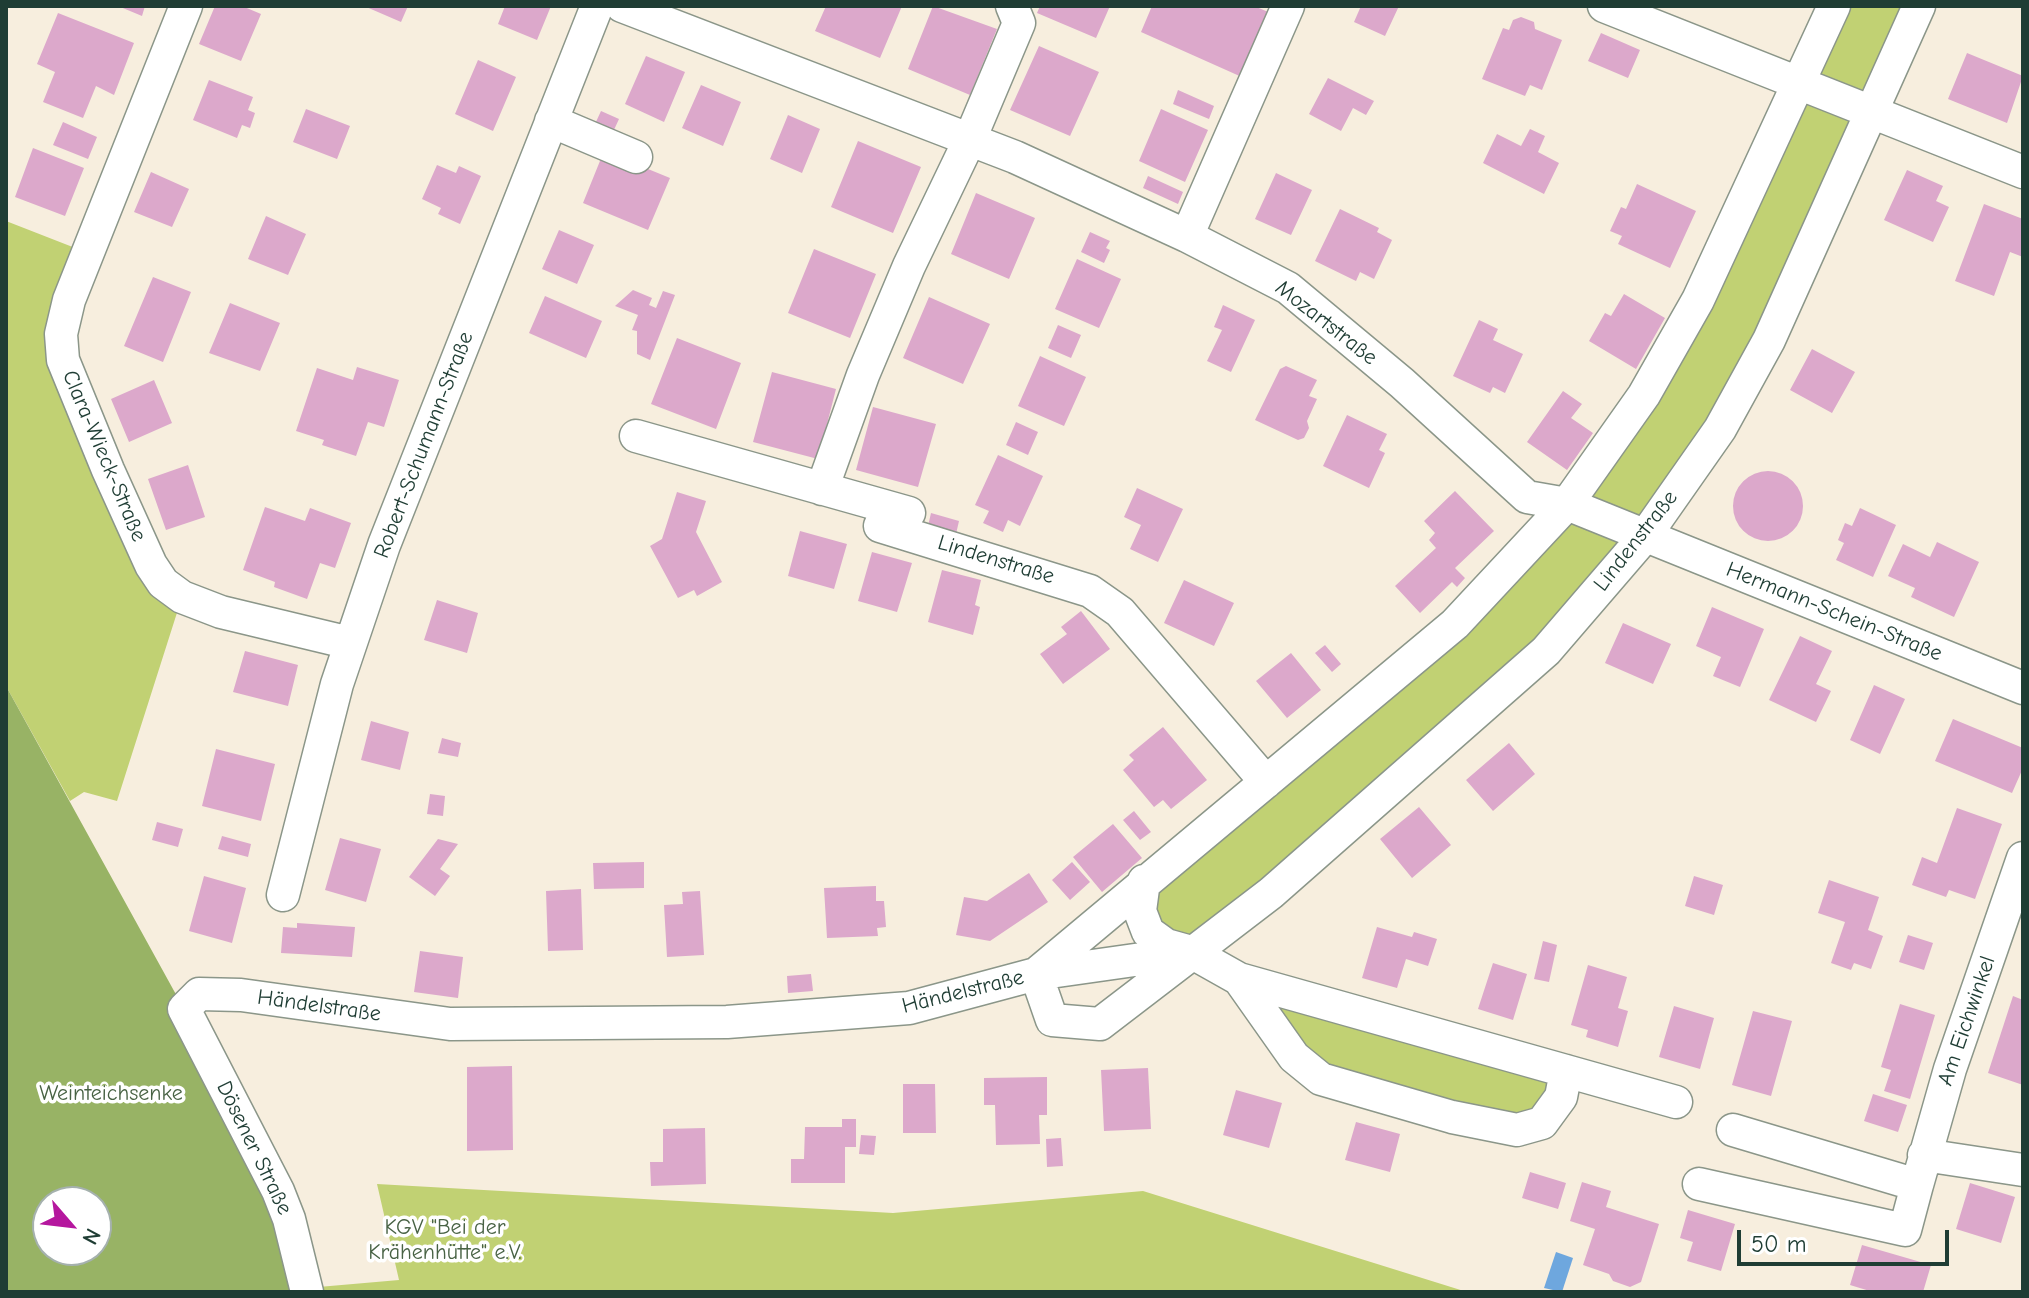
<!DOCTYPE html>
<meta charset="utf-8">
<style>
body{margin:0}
#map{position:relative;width:2029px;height:1298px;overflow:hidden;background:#f7eede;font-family:"Comic Neue",sans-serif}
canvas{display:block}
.frame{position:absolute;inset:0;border:8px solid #1f3d34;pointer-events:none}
.north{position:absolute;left:32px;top:1186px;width:80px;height:80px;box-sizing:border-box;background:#fff;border:2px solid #a5b1ae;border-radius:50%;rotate:118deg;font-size:22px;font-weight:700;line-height:32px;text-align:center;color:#1f3d34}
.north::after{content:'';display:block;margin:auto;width:28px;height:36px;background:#b5179e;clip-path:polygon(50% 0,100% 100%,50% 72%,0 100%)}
.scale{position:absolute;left:1737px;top:1230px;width:212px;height:36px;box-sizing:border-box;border:4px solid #1f3d34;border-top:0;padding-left:10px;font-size:24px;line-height:28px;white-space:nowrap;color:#1f3d34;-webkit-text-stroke:6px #fff;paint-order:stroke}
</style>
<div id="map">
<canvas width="2029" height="1298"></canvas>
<div class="frame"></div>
<div class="north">N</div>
<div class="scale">50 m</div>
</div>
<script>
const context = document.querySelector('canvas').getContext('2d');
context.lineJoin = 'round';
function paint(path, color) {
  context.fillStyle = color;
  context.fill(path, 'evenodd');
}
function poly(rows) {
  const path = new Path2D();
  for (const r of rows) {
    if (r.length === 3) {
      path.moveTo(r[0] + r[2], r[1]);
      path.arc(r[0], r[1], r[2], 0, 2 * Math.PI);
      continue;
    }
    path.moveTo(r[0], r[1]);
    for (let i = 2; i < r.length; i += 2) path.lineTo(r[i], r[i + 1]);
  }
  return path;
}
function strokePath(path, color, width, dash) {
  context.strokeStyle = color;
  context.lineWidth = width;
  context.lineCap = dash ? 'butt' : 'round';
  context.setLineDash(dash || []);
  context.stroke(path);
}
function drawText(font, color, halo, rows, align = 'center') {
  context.font = font + ' "Comic Neue",sans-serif';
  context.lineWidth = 7;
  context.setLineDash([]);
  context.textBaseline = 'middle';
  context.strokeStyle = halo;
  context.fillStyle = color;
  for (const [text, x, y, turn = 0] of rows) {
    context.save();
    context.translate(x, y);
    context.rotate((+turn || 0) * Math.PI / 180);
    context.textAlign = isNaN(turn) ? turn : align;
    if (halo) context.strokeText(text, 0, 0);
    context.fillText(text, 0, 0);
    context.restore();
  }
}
const green = poly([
 [1834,6,1919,6,1769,340,1546,651,1191,952,1166,945,1144,881,1455,624,1644,395],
 [6,221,88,253,61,334,182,597,117,801,84,792,70,801,6,686],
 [1239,979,1566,1071,1542,1123,1321,1079],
 [377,1184,893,1213,1143,1191,1467,1292,307,1292,307,1288,399,1280]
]);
const forest = poly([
 [6,686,184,1009,307,1292,6,1292],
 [48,1202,96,1202,96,1250,48,1250]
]);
const water = poly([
 [1556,1252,1573,1258,1562,1292,1544,1288]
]);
const building = poly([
 [118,6,145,6,142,16],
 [215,6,242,6,261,14,241,61,199,44],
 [364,6,408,6,401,22],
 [505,6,551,6,537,40,498,24],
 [826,6,902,6,880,58,815,31],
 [933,6,997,29,970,95,908,69],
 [1040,6,1110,6,1096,38,1037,13],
 [1152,6,1254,6,1273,14,1244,78,1141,32],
 [1361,6,1399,6,1385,36,1354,22],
 [58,13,134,43,114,95,96,86,83,118,43,102,55,72,37,64],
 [1521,17,1534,22,1535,29,1562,40,1542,90,1530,85,1525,96,1482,79,1503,28,1509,30,1513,20],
 [1601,33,1640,50,1628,78,1588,61],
 [1039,46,1099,72,1070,136,1010,110],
 [1967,53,2023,76,2007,123,1948,99],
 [646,56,685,72,664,122,625,104],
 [478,60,516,77,493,131,455,114],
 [1328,78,1374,101,1366,115,1353,108,1341,131,1309,114],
 [209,80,253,97,248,110,255,113,250,128,242,125,237,138,193,120],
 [701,85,741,102,723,146,682,128],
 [1178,90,1214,106,1209,119,1173,104],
 [306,109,350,126,337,159,293,142],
 [1161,109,1208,130,1185,182,1139,161],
 [601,111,619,119,613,132,595,124],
 [788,115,820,129,802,173,770,159],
 [63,122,97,137,88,159,53,145],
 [1530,129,1545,136,1538,152,1559,163,1544,194,1483,163,1497,134,1521,146],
 [858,141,921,167,893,233,831,207],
 [33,148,84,168,65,216,15,197],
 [604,151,670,178,648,230,583,203],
 [437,165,456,173,459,166,481,176,460,224,438,214,441,208,422,199],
 [1907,170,1943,186,1936,201,1949,207,1933,242,1884,220],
 [151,172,189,189,172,227,134,212],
 [1276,173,1312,190,1291,235,1255,219],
 [1148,176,1183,192,1178,204,1143,188],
 [1637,184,1696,211,1670,268,1618,244,1622,236,1610,231,1621,207,1626,209],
 [976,193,1035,218,1009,279,951,254],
 [1984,204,2023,219,2023,257,2010,252,1994,296,1955,281],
 [1340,209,1379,228,1377,232,1392,240,1374,279,1360,272,1356,281,1315,261],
 [266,216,306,234,288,275,248,259],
 [559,230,594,245,577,284,542,269],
 [1090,232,1110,241,1106,248,1110,250,1104,263,1081,252],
 [814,249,876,274,850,338,788,313],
 [1077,259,1121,279,1099,328,1055,309],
 [153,277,191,292,163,362,124,346],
 [633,290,652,298,649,305,656,308,663,291,675,295,650,360,637,354,637,331,632,330,638,315,615,306],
 [1624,294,1665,318,1636,369,1589,341,1605,313,1611,316],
 [545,296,602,321,586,358,529,333],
 [929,297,990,324,963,384,903,358],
 [230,303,280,323,260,371,209,353],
 [1223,305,1255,320,1231,372,1207,361,1222,330,1214,327],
 [1479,320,1498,329,1493,340,1523,354,1505,393,1493,387,1490,393,1453,376],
 [1058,325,1081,335,1071,358,1048,348],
 [677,338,741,363,716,429,651,404],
 [1812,349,1855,372,1832,413,1790,390],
 [1040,356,1086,377,1064,426,1018,406],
 [1286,366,1317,380,1309,396,1317,399,1307,421,1309,428,1304,438,1298,440,1255,420,1280,369],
 [357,367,399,380,384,427,368,422,356,456,322,445,324,440,296,431,317,368,353,380],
 [772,372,836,389,818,459,753,442],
 [154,380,172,423,129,442,111,399],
 [1563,391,1582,404,1571,418,1593,433,1567,470,1527,442],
 [873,407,936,424,918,487,856,470],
 [1347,415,1387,434,1379,450,1385,453,1369,488,1323,466],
 [1016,422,1038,432,1028,455,1006,445],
 [998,455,1043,476,1020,526,1008,520,1003,532,983,523,989,511,975,505],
 [188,465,205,517,166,530,148,479],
 [1768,506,35],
 [1137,488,1183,509,1158,562,1130,549,1141,525,1124,517],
 [1455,491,1494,531,1455,568,1465,578,1457,587,1452,582,1420,613,1395,586,1436,548,1429,540,1435,533,1424,521],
 [677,492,706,501,696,532,722,582,697,596,694,590,678,598,650,546,662,539],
 [265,507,305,521,310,508,351,523,335,568,320,563,307,599,274,587,275,582,243,570],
 [1860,508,1896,525,1873,577,1836,560,1844,543,1838,540,1845,523,1852,526],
 [931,513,959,521,956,534,928,526],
 [800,531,847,544,834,589,788,576],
 [1937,542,1979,562,1954,617,1911,597,1915,588,1888,576,1903,544,1930,557],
 [872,552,912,563,897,612,858,601],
 [942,570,981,580,975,605,980,607,973,635,928,622],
 [1184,580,1234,603,1214,646,1164,623],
 [437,600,478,613,467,653,424,640],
 [1712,607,1764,629,1740,687,1713,676,1721,657,1696,646],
 [1081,611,1110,649,1063,684,1040,654,1067,634,1061,627],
 [1623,623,1671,644,1653,684,1605,663],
 [1800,636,1832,651,1816,684,1831,691,1816,722,1769,700],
 [1325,645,1341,664,1332,672,1315,653],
 [245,651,298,665,288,706,233,692],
 [1291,653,1321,690,1287,718,1256,681],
 [1874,685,1905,699,1880,754,1850,740],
 [1953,719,2023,748,2023,768,2012,793,1935,761],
 [371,721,409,732,400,770,361,760],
 [1163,727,1207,780,1171,809,1163,800,1154,807,1123,770,1134,760,1129,755],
 [442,738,461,743,458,757,438,753],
 [1509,743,1535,774,1493,811,1466,780],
 [216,749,275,764,261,821,202,806],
 [430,794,445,796,443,816,427,814],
 [1419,807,1451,845,1412,878,1380,839],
 [1957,808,2002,824,1975,899,1949,890,1946,897,1912,885,1922,857,1937,863],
 [1134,811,1151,832,1140,840,1123,820],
 [157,822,183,829,178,847,152,840],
 [1113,824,1142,858,1102,892,1073,857],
 [222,836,251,844,248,857,218,849],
 [340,838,381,849,366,902,325,890],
 [438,839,458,844,440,869,450,876,435,896,409,877],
 [644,862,644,888,594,889,593,863],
 [1072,862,1090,882,1070,900,1052,880],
 [1029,873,1048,902,990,941,956,935,964,897,987,901],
 [204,876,246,888,232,943,189,931],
 [1694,876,1723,885,1714,915,1685,906],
 [1829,880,1879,897,1868,930,1883,936,1871,969,1854,963,1851,970,1831,963,1845,922,1818,913],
 [876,886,876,901,884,901,886,927,877,928,878,936,827,938,824,888],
 [581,889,583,950,548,951,546,891],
 [700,891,704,955,667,957,664,905,683,904,682,892],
 [297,923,355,927,352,957,281,953,283,927,297,928],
 [1377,927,1412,937,1414,932,1437,939,1428,966,1406,959,1397,988,1362,978],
 [1908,935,1933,943,1924,970,1899,962],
 [1543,941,1557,945,1549,982,1534,979],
 [420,951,463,957,458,998,414,992],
 [1493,963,1527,974,1513,1020,1478,1009],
 [1588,965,1627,977,1618,1008,1628,1011,1618,1047,1586,1037,1588,1030,1571,1025],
 [811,974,813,991,788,993,787,976],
 [2013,996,2023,1000,2023,1085,1988,1073],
 [1900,1004,1935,1015,1910,1099,1884,1091,1891,1070,1881,1067],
 [1674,1006,1714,1018,1700,1069,1659,1057],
 [1753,1011,1792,1021,1771,1096,1732,1085],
 [512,1066,513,1150,467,1151,467,1067],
 [1148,1068,1151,1129,1104,1131,1101,1070],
 [1047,1077,1047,1115,1039,1115,1040,1144,996,1145,995,1105,984,1105,984,1078],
 [903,1084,935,1084,936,1133,903,1133],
 [1236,1090,1282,1103,1269,1148,1223,1135],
 [1873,1094,1907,1105,1898,1132,1864,1121],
 [842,1119,856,1119,856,1147,845,1147,845,1183,791,1183,791,1159,804,1159,805,1127,842,1127],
 [1356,1122,1400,1134,1390,1172,1345,1160],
 [705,1128,706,1184,651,1186,650,1162,663,1162,663,1129],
 [861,1135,876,1136,874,1155,859,1154],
 [1061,1138,1063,1166,1047,1167,1046,1139],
 [1530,1172,1566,1183,1558,1209,1522,1198],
 [1582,1182,1611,1191,1606,1207,1659,1224,1641,1282,1630,1287,1613,1281,1609,1274,1583,1265,1595,1229,1570,1221],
 [1970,1183,2015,1197,2001,1243,1956,1229],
 [1688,1210,1735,1224,1721,1271,1687,1261,1693,1242,1680,1238],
 [1862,1245,1931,1265,1923,1292,1873,1292,1850,1285]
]);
const minor = poly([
 [186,6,69,300,61,334,63,360,108,470,151,565,163,583,182,597,221,612,350,643],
 [622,6,1015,157,1187,236,1288,288,1402,383,1527,497,1567,504,2023,688],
 [1604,6,2023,172],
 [1834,6,1698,300,1644,395,1567,504,1455,624,1036,974,1052,1020,1100,1024,1271,893,1546,651,1645,536,1720,429,1769,340,1919,6],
 [551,121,636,157],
 [1187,236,1288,6],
 [636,436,909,513],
 [822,489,863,375,909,266,970,139,1019,23,1012,6],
 [880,526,1090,591,1120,612,1266,782],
 [1144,881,1140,911,1148,932,1166,945,1191,952],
 [283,895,337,684,384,545,597,6],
 [1239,979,1294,1057,1321,1079,1452,1117,1517,1130,1542,1123,1561,1097,1566,1071],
 [1733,1130,1917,1185,1950,1069,2023,858],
 [1924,1155,2023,1170],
 [1699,1184,1905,1230,1917,1185],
 [307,1292,289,1219,278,1191,184,1009,199,994,241,995,450,1024,727,1022,909,1008,1036,974,1191,952,1239,979,1676,1102]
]);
const streetNames = [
 ["Mozartstraße",1326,323,38],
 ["Robert-Schumann-Straße",424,445,-69],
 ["Clara-Wieck-Straße",104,456,67],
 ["Lindenstraße",1636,541,-52],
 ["Lindenstraße",996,560,17],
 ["Hermann-Schein-Straße",1834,612,22],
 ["Händelstraße",963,992,-14],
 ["Händelstraße",319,1006,8],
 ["Am Eichwinkel",1967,1021,-71],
 ["Dösener Straße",254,1148,64]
];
const parkNames = [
 ["Weinteichsenke",111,1094],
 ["KGV \"Bei der",445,1228],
 ["Krähenhütte\" e.V.",445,1253]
];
paint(green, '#c1d173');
paint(forest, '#98b365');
paint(water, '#6ea7de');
paint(building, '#dca8cb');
strokePath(minor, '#8b9689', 35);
strokePath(minor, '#fff', 32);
drawText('22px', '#1f3d34', '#fff', streetNames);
drawText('22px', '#486244', '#fff', parkNames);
</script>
